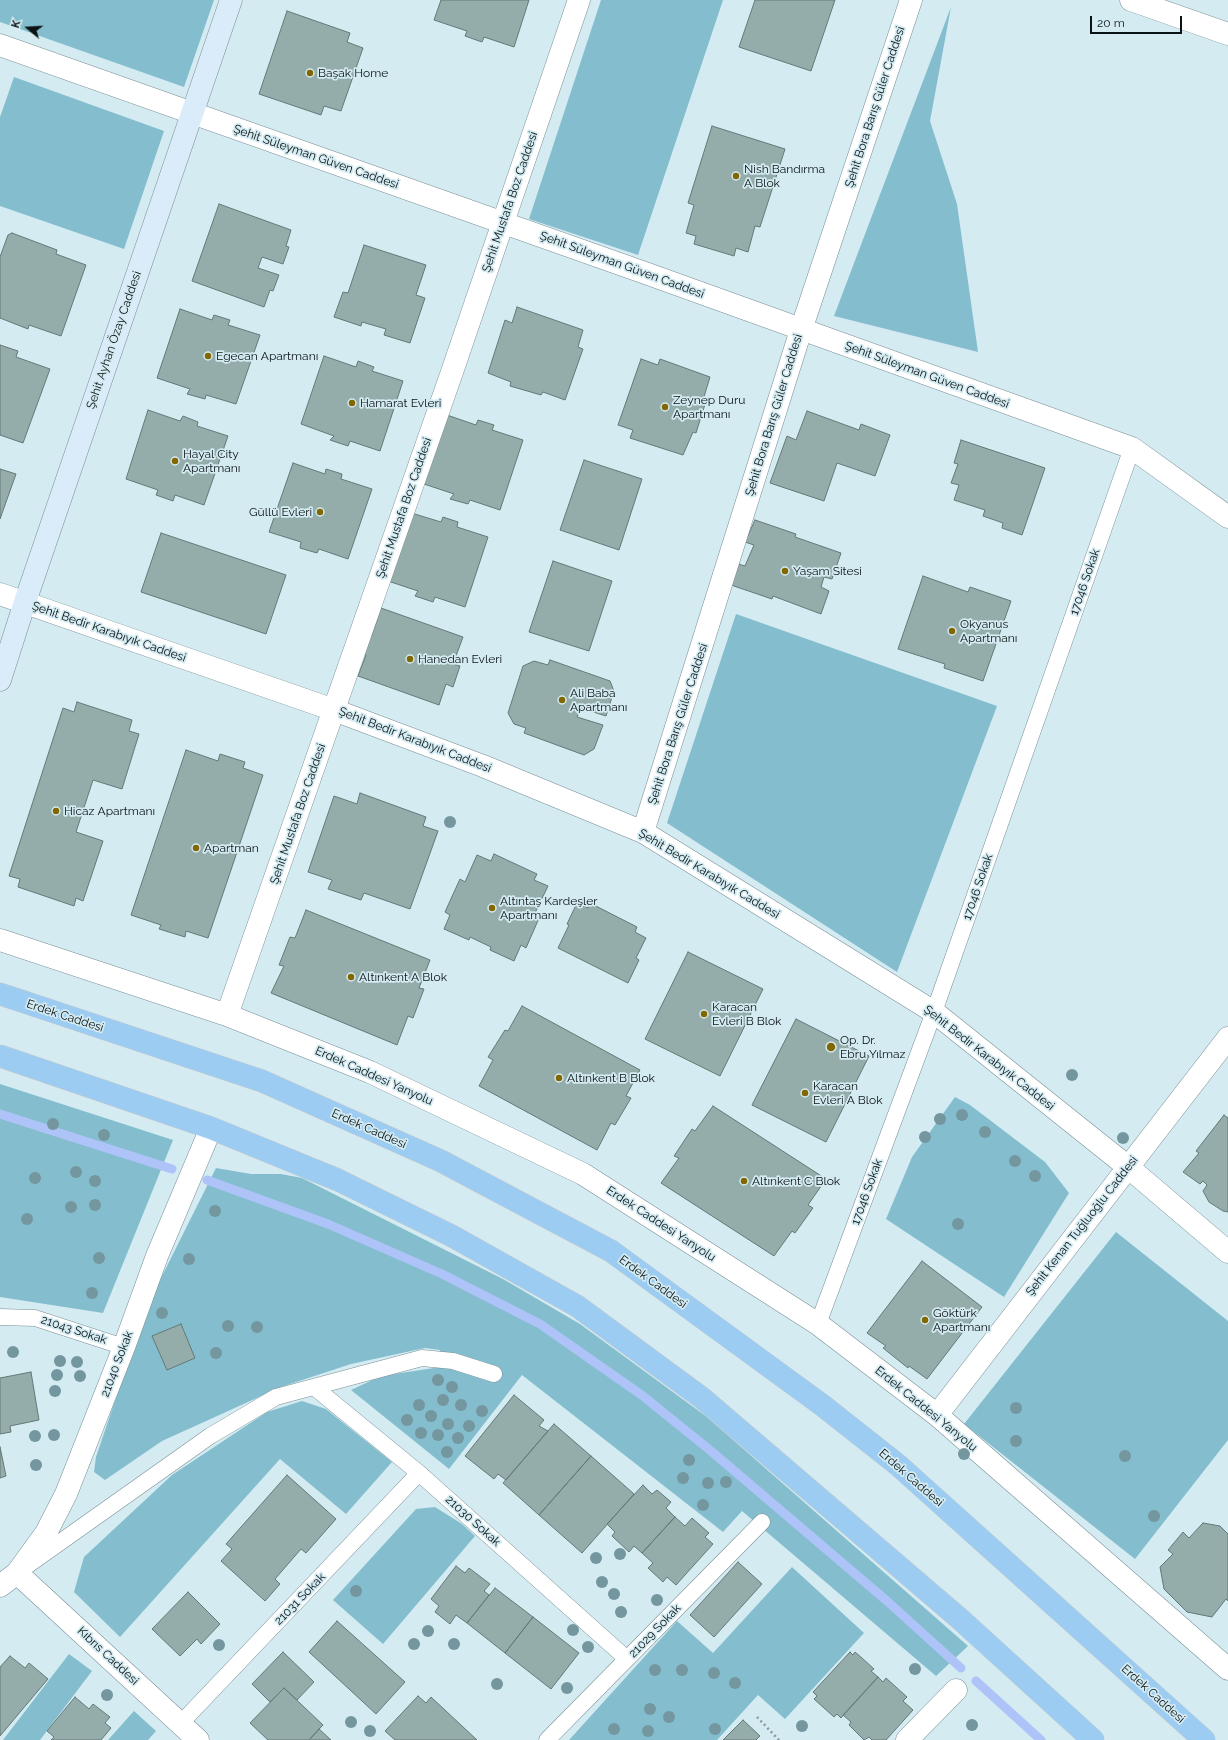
<!DOCTYPE html>
<meta charset="utf-8">
<style>
body{margin:0}
#map{position:relative;width:1228px;height:1740px;overflow:hidden;background:#d4ebf2;font-family:Raleway,sans-serif}
canvas{display:block}
.north{position:absolute;left:8px;top:8px;width:40px;height:40px;-webkit-text-stroke:3px #d4ebf2;paint-order:stroke;rotate:288deg;font-size:11px;font-weight:700;line-height:16px;text-align:center;color:#0a1214}
.north::after{content:'';display:block;margin:auto;width:14px;height:18px;background:#0a1214;clip-path:polygon(50% 0,100% 100%,50% 72%,0 100%)}
.scale{position:absolute;left:1090px;top:16px;width:92px;height:18px;box-sizing:border-box;border:2px solid #0a1214;border-top:0;padding-left:5px;font-size:12px;line-height:14px;white-space:nowrap;color:#0a1214;-webkit-text-stroke:3px #d4ebf2;paint-order:stroke}
</style>
<div id="map">
<canvas width="1228" height="1740"></canvas>
<div class="north">K</div>
<div class="scale">20 m</div>
</div>
<script>
const context = document.querySelector('canvas').getContext('2d');
context.lineJoin = 'round';
function paint(path, color) {
  context.fillStyle = color;
  context.fill(path, 'evenodd');
}
function poly(rows) {
  const path = new Path2D();
  for (const r of rows) {
    path.moveTo(r[0], r[1]);
    for (let i = 2; i < r.length; i += 2) path.lineTo(r[i], r[i + 1]);
  }
  return path;
}
function strokePath(path, color, width, dash) {
  context.strokeStyle = color;
  context.lineWidth = width;
  context.lineCap = dash ? 'butt' : 'round';
  context.setLineDash(dash || []);
  context.stroke(path);
}
function drawText(font, color, halo, rows, align = 'center') {
  context.font = font + ' Raleway,sans-serif';
  context.lineWidth = 3.5;
  context.setLineDash([]);
  context.textBaseline = 'middle';
  context.strokeStyle = halo;
  context.fillStyle = color;
  for (const [text, x, y, turn = 0] of rows) {
    context.save();
    context.translate(x, y);
    context.rotate((+turn || 0) * Math.PI / 180);
    context.textAlign = isNaN(turn) ? turn : align;
    if (halo) context.strokeText(text, 0, 0);
    context.fillText(text, 0, 0);
    context.restore();
  }
}
const green = poly([
 [0,0,214,0,184,87,0,22],
 [601,0,723,0,638,255,529,219],
 [951,7,930,121,957,204,978,352,834,316],
 [14,77,164,131,124,249,0,206,0,117],
 [736,614,997,706,897,972,667,823],
 [0,1084,173,1140,103,1313,0,1297],
 [955,1097,970,1105,1045,1162,1069,1193,1004,1297,886,1219,912,1157],
 [216,1168,251,1174,281,1174,302,1178,503,1279,580,1324,707,1417,968,1646,936,1676,742,1511,723,1532,522,1375,449,1469,351,1390,381,1376,434,1368,440,1350,425,1348,351,1364,281,1387,162,1441,105,1480,94,1472,96,1457,147,1306],
 [1116,1232,1228,1321,1228,1440,1135,1559,964,1424],
 [302,1401,326,1409,392,1462,346,1514,280,1459,120,1637,74,1592,84,1557,172,1475,267,1412],
 [435,1507,462,1524,475,1536,383,1644,333,1600,416,1509],
 [792,1567,864,1633,785,1719,758,1695,717,1740,569,1740,677,1621,713,1653],
 [69,1654,92,1671,40,1740,3,1740],
 [134,1711,156,1731,148,1740,108,1740]
]);
const stream = poly([
 [0,1114,172,1169],
 [207,1180,328,1224,442,1274,540,1324,643,1396,711,1451,887,1601,961,1668],
 [976,1681,1041,1740]
]);
const building = poly([
 [441,0,529,0,514,47,484,37,482,42,465,36,467,31,434,20,441,0],
 [755,0,835,0,811,71,739,47,755,0],
 [287,11,350,33,347,42,363,48,341,111,324,106,321,115,259,94,287,11],
 [712,126,785,149,760,227,755,226,748,252,736,248,734,256,694,244,696,236,686,233,694,205,688,203,712,126],
 [219,204,291,230,286,246,289,247,283,264,262,257,258,268,279,275,273,291,270,290,264,307,192,281,219,204],
 [12,233,57,250,56,254,86,265,61,336,29,325,28,329,0,318,0,257,8,235,12,233],
 [364,245,426,265,416,295,425,298,410,343,384,335,386,329,362,322,361,326,334,317,343,292,348,293,364,245],
 [517,307,583,330,578,347,583,349,565,400,543,392,541,395,510,386,511,382,488,373,505,320,512,323,517,307],
 [180,309,212,320,214,315,230,320,228,325,260,335,236,404,206,395,205,399,187,394,190,389,157,378,180,309],
 [0,345,18,351,16,357,50,369,23,443,0,435,0,345],
 [324,356,356,367,358,361,374,367,372,371,403,381,380,451,350,441,348,446,330,440,334,436,301,424,324,356],
 [641,359,658,365,660,359,710,377,703,400,706,401,696,433,693,432,683,455,630,438,633,430,618,425,641,359],
 [148,410,180,421,183,416,198,422,197,426,228,436,204,505,175,495,173,501,156,495,158,490,126,479,148,410],
 [807,411,859,430,861,424,890,435,875,476,837,463,824,501,770,483,787,436,796,440,807,411],
 [444,414,476,425,478,420,494,425,492,430,523,440,500,510,470,500,468,504,450,499,454,494,421,483,444,414],
 [961,440,1045,468,1022,535,1002,528,1003,523,983,516,985,510,954,500,959,485,951,483,958,464,954,463,961,440],
 [584,460,642,479,619,550,560,530,584,460],
 [293,463,325,474,326,469,342,474,341,479,372,489,348,559,319,549,317,553,300,548,301,542,269,532,293,463],
 [0,469,16,474,0,519,0,469],
 [408,512,441,522,443,517,458,522,457,527,488,537,465,607,435,597,433,602,415,596,418,591,385,580,408,512],
 [755,520,796,534,795,537,841,553,832,579,824,577,821,587,829,591,821,614,773,596,772,599,731,585,738,564,745,566,754,545,745,542,755,520],
 [161,533,286,575,266,634,141,592,161,533],
 [553,561,612,581,589,651,529,632,553,561],
 [923,576,968,592,970,587,1011,601,983,681,944,668,945,664,898,649,923,576],
 [381,608,463,637,453,664,460,666,453,687,446,684,439,705,358,676,366,655,360,652,372,635,381,608],
 [550,660,610,681,614,691,606,716,581,708,577,717,603,725,594,749,584,755,524,733,526,728,514,724,508,713,523,666,534,661,548,665,550,660],
 [77,702,132,720,129,731,139,734,122,789,93,780,76,832,103,841,83,901,76,898,74,906,18,887,20,879,9,876,63,708,74,712,77,702],
 [186,750,218,761,220,754,245,762,243,768,263,775,208,938,186,931,185,937,159,929,161,925,131,915,186,750],
 [360,793,426,817,423,826,438,831,410,909,364,893,361,900,328,889,332,880,308,872,334,796,357,804,360,793],
 [494,854,537,874,534,880,548,886,535,913,540,916,526,948,521,945,514,961,490,950,491,947,470,937,469,940,444,929,450,915,445,912,460,879,465,882,477,855,491,861,494,854],
 [577,903,588,908,590,903,637,927,635,932,646,938,636,958,639,960,628,983,558,948,569,925,567,924,577,903],
 [306,910,430,960,419,988,424,989,413,1018,408,1016,397,1045,271,993,284,966,279,965,290,937,295,938,306,910],
 [688,952,763,989,720,1076,645,1039,688,952],
 [522,1006,640,1070,626,1096,631,1098,615,1125,611,1123,597,1150,479,1086,493,1060,488,1057,505,1030,508,1031,522,1006],
 [796,1019,869,1056,826,1142,752,1105,796,1019],
 [713,1106,826,1179,808,1205,813,1208,795,1233,792,1231,774,1256,661,1183,679,1158,674,1156,692,1129,695,1131,713,1106],
 [1224,1115,1228,1118,1228,1212,1223,1211,1209,1202,1203,1191,1207,1185,1203,1181,1200,1184,1183,1172,1199,1153,1196,1151,1224,1115],
 [922,1261,982,1307,927,1379,909,1366,908,1368,883,1348,886,1346,867,1333,922,1261],
 [181,1324,195,1358,167,1370,152,1336,181,1324],
 [31,1372,39,1420,10,1426,11,1432,0,1434,0,1378,31,1372],
 [514,1395,544,1420,539,1426,548,1431,506,1480,498,1474,494,1479,465,1456,514,1395],
 [554,1424,591,1456,539,1515,503,1483,554,1424],
 [0,1447,6,1476,0,1478,0,1447],
 [591,1456,634,1494,582,1553,539,1515,591,1456],
 [287,1475,336,1519,306,1553,301,1549,275,1579,280,1584,265,1601,221,1561,232,1549,226,1544,287,1475],
 [643,1485,652,1494,657,1490,671,1502,666,1508,675,1517,642,1553,634,1546,629,1552,612,1536,615,1532,607,1524,643,1485],
 [675,1517,685,1526,692,1518,709,1533,705,1537,713,1544,676,1585,667,1577,663,1582,648,1568,653,1563,642,1553,675,1517],
 [1203,1523,1220,1526,1228,1534,1228,1601,1226,1599,1212,1617,1187,1612,1164,1589,1160,1567,1173,1554,1168,1550,1183,1532,1189,1538,1203,1523],
 [738,1562,762,1584,714,1637,690,1615,738,1562],
 [456,1566,465,1573,469,1568,490,1584,484,1591,489,1595,467,1623,456,1615,450,1624,435,1612,439,1606,431,1599,456,1566],
 [495,1588,533,1617,505,1653,467,1623,495,1588],
 [188,1592,220,1624,201,1644,197,1639,180,1656,152,1629,188,1592],
 [533,1617,579,1653,551,1689,505,1653,533,1617],
 [337,1621,405,1682,376,1714,309,1652,337,1621],
 [283,1652,314,1682,297,1700,284,1688,270,1702,252,1684,283,1652],
 [850,1652,853,1655,855,1652,862,1658,874,1669,871,1671,878,1677,841,1718,837,1714,834,1717,814,1699,817,1696,813,1692,850,1652],
 [10,1656,25,1668,29,1663,48,1679,0,1736,0,1667,10,1656],
 [878,1677,883,1682,886,1678,907,1697,903,1701,913,1710,886,1740,872,1740,869,1737,864,1740,849,1725,851,1722,843,1715,878,1677],
 [284,1688,323,1725,309,1740,268,1740,250,1723,284,1688],
 [418,1696,426,1703,431,1697,477,1740,395,1740,385,1731,418,1696],
 [75,1697,89,1709,93,1704,110,1717,105,1723,111,1728,101,1740,51,1740,54,1737,47,1731,75,1697],
 [743,1720,760,1736,756,1740,723,1740,743,1720],
 [319,1729,331,1740,309,1740,319,1729]
]);
const path = poly([
 [757,1717,779,1740]
]);
const service = poly([
 [0,1317,35,1318,124,1347],
 [818,1324,934,1012,1132,448],
 [314,1387,419,1473,627,1659],
 [28,1565,210,1436,276,1397,422,1358,453,1361,494,1374],
 [180,1724,419,1473],
 [547,1740,762,1522]
]);
const minor = poly([
 [1131,0,1228,34],
 [0,45,648,274,1132,448,1228,517],
 [0,594,334,710,483,766,643,832,934,1012,1128,1167,1228,1252],
 [643,832,801,330,911,0],
 [0,940,227,1015,370,1072,583,1174,818,1324,937,1415,1228,1669],
 [227,1015,452,372,579,0],
 [937,1415,1228,1038],
 [17,1573,198,1740],
 [907,1740,956,1690]
]);
const tertiary = poly([
 [0,1586,17,1573,46,1533,66,1494,124,1347,157,1256,211,1128]
]);
const secondary = poly([
 [0,680,25,602,231,0]
]);
const trunk = poly([
 [0,994,262,1081,441,1161,611,1251,822,1405,898,1465,1204,1740],
 [0,1056,211,1128,338,1180,452,1236,577,1306,702,1398,960,1619,1093,1740]
]);
const trees = [
 [450,822],
 [1072,1075],
 [962,1115],
 [940,1119],
 [53,1124],
 [985,1132],
 [104,1135],
 [925,1137],
 [1123,1138],
 [1015,1161],
 [76,1172],
 [1035,1176],
 [35,1178],
 [95,1181],
 [95,1205],
 [71,1207],
 [215,1211],
 [27,1219],
 [958,1224],
 [99,1258],
 [189,1259],
 [92,1293],
 [162,1313],
 [228,1326],
 [257,1327],
 [13,1352],
 [216,1353],
 [60,1361],
 [77,1362],
 [57,1375],
 [80,1376],
 [438,1380],
 [452,1387],
 [55,1391],
 [443,1400],
 [419,1405],
 [461,1405],
 [1016,1408],
 [482,1411],
 [431,1416],
 [407,1420],
 [448,1424],
 [469,1426],
 [421,1433],
 [54,1435],
 [438,1435],
 [35,1436],
 [458,1438],
 [1016,1441],
 [447,1452],
 [964,1454],
 [1125,1456],
 [689,1460],
 [36,1465],
 [683,1478],
 [726,1482],
 [708,1483],
 [703,1505],
 [1154,1516],
 [620,1554],
 [596,1558],
 [602,1582],
 [356,1591],
 [614,1594],
 [657,1600],
 [621,1612],
 [573,1630],
 [428,1631],
 [414,1644],
 [454,1644],
 [219,1645],
 [588,1647],
 [915,1669],
 [655,1670],
 [682,1670],
 [714,1673],
 [735,1683],
 [497,1684],
 [567,1688],
 [107,1695],
 [650,1709],
 [669,1717],
 [351,1722],
 [972,1725],
 [802,1726],
 [614,1729],
 [715,1729],
 [370,1731],
 [648,1731]
];
const markers = [
 [310,73,4,"#826700"],
 [736,176,4,"#826700"],
 [208,356,4,"#826700"],
 [352,403,4,"#826700"],
 [665,407,4,"#826700"],
 [175,461,4,"#826700"],
 [320,512,4,"#826700"],
 [785,571,4,"#826700"],
 [952,631,4,"#826700"],
 [410,659,4,"#826700"],
 [562,700,4,"#826700"],
 [56,811,4,"#826700"],
 [196,848,4,"#826700"],
 [492,908,4,"#826700"],
 [351,977,4,"#826700"],
 [704,1014,4,"#826700"],
 [831,1047,5,"#826700"],
 [559,1078,4,"#826700"],
 [805,1093,4,"#826700"],
 [744,1181,4,"#826700"],
 [925,1320,4,"#826700"]
];
const poiNames = [
 ["Başak Home",318,73],
 ["Nish Bandırma",744,169],
 ["A Blok",744,183],
 ["Egecan Apartmanı",216,356],
 ["Zeynep Duru",673,400],
 ["Apartmanı",673,414],
 ["Hamarat Evleri",360,403],
 ["Hayal City",183,454],
 ["Apartmanı",183,468],
 ["Güllü Evleri",312,512,"right"],
 ["Yaşam Sitesi",793,571],
 ["Okyanus",960,624],
 ["Apartmanı",960,638],
 ["Hanedan Evleri",418,659],
 ["Ali Baba",570,693],
 ["Apartmanı",570,707],
 ["Hicaz Apartmanı",64,811],
 ["Apartman",204,848],
 ["Altıntaş Kardeşler",500,901],
 ["Apartmanı",500,915],
 ["Altınkent A Blok",359,977],
 ["Karacan",712,1007],
 ["Evleri B Blok",712,1021],
 ["Op. Dr.",840,1040],
 ["Ebru Yılmaz",840,1054],
 ["Altınkent B Blok",567,1078],
 ["Karacan",813,1086],
 ["Evleri A Blok",813,1100],
 ["Altınkent C Blok",752,1181],
 ["Göktürk",933,1313],
 ["Apartmanı",933,1327]
];
const streetNames = [
 ["Şehit Bora Barış Güler Caddesi",875,107,-72],
 ["Şehit Süleyman Güven Caddesi",316,157,19],
 ["Şehit Mustafa Boz Caddesi",510,202,-71],
 ["Şehit Süleyman Güven Caddesi",622,265,20],
 ["Şehit Ayhan Özay Caddesi",114,340,-71],
 ["Şehit Süleyman Güven Caddesi",927,375,20],
 ["Şehit Bora Barış Güler Caddesi",774,415,-73],
 ["Şehit Mustafa Boz Caddesi",404,508,-71],
 ["17046 Sokak",1085,582,-71],
 ["Şehit Bedir Karabıyık Caddesi",109,632,19],
 ["Şehit Bora Barış Güler Caddesi",678,724,-72],
 ["Şehit Bedir Karabıyık Caddesi",415,740,21],
 ["Şehit Mustafa Boz Caddesi",298,814,-71],
 ["Şehit Bedir Karabıyık Caddesi",709,874,31],
 ["17046 Sokak",978,887,-71],
 ["Erdek Caddesi",65,1016,18],
 ["Şehit Bedir Karabıyık Caddesi",989,1058,38],
 ["Erdek Caddesi Yanyolu",374,1076,24],
 ["Erdek Caddesi",369,1129,24],
 ["17046 Sokak",867,1192,-70],
 ["Erdek Caddesi Yanyolu",661,1224,33],
 ["Şehit Kenan Tuğluoğlu Caddesi",1082,1226,-52],
 ["Erdek Caddesi",653,1282,36],
 ["21043 Sokak",74,1330,18],
 ["21040 Sokak",117,1364,-69],
 ["Erdek Caddesi Yanyolu",926,1409,39],
 ["Erdek Caddesi",911,1478,41],
 ["21030 Sokak",473,1521,42],
 ["21031 Sokak",300,1599,-46],
 ["21029 Sokak",655,1631,-46],
 ["Kıbrıs Caddesi",108,1656,43],
 ["Erdek Caddesi",1153,1694,42]
];
paint(green, '#84bece');
strokePath(stream, '#aec3f8', 9);
paint(building, '#94acaa');
strokePath(building, '#637978', 1);
strokePath(service, '#7a8f96', 17);
strokePath(minor, '#7a8f96', 23);
strokePath(tertiary, '#7a8f96', 23);
strokePath(secondary, '#7a8f96', 23);
strokePath(trunk, '#c9cbcb', 23);
strokePath(path, '#899a9f', 2.5, [2, 3]);
strokePath(service, '#fff', 16);
strokePath(minor, '#fff', 22);
strokePath(tertiary, '#fff', 22);
strokePath(secondary, '#daecfa', 22);
strokePath(trunk, '#9cccf2', 22);
context.fillStyle = '#73969f';
for (const [x, y] of trees) {
  context.beginPath();
  context.arc(x, y, 6, 0, 2 * Math.PI);
  context.fill();
}
for (const [x, y, r, color] of markers) {
  const dot = new Path2D();
  dot.arc(x, y, r, 0, 2 * Math.PI);
  context.fillStyle = color;
  context.fill(dot);
  strokePath(dot, '#d4ebf2', 1.5);
}
drawText('12px', '#0a1214', '#d4ebf2', poiNames, 'left');
drawText('12px', '#0a1214', '#d4ebf2', streetNames);
</script>
